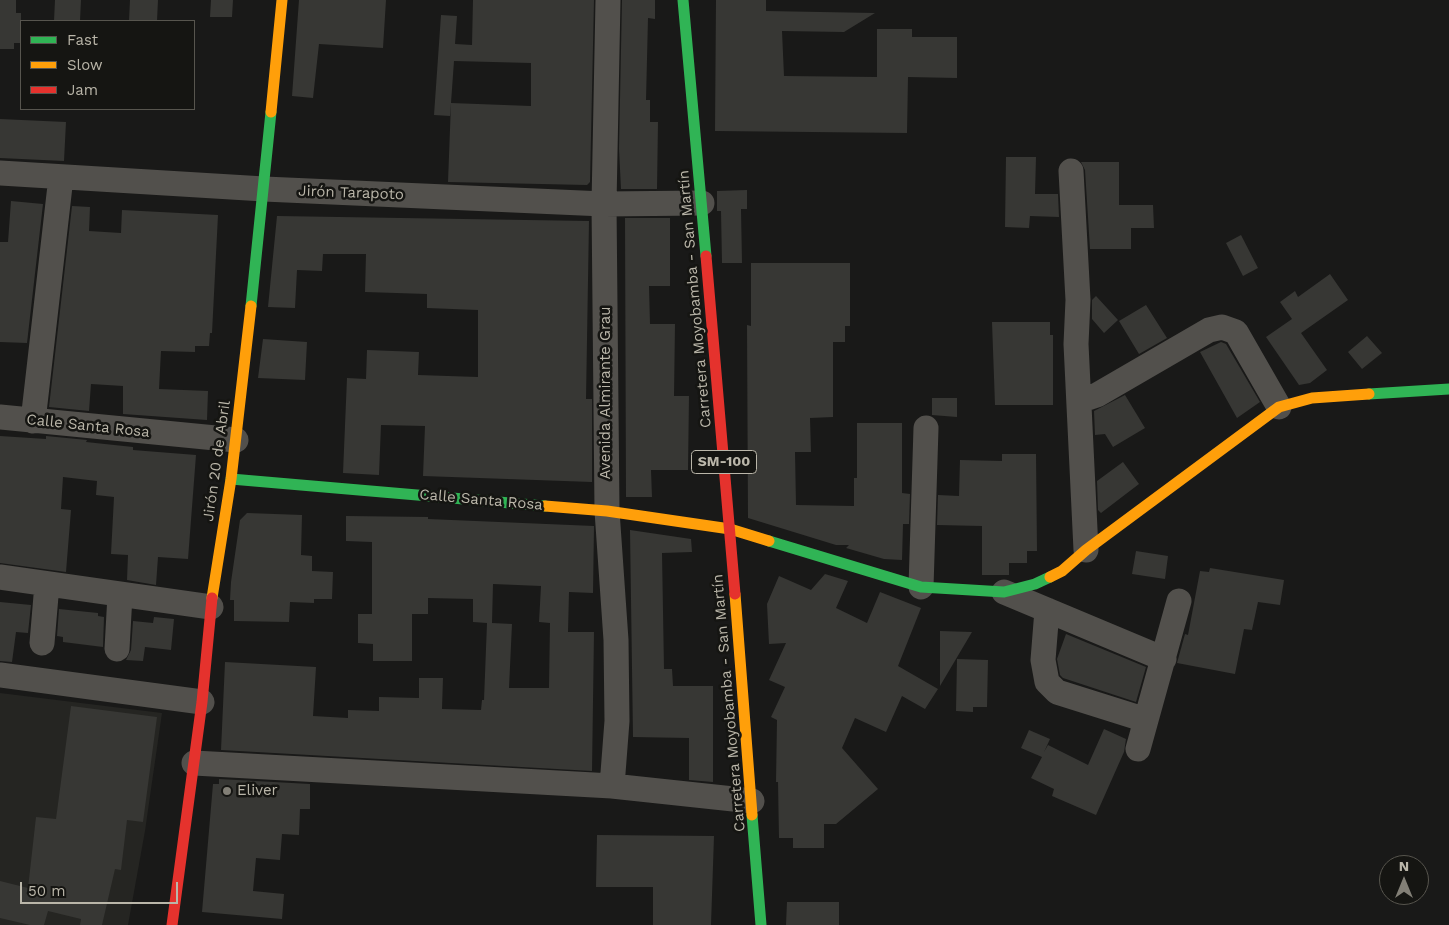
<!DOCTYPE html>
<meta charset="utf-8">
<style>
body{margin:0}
#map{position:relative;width:1449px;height:925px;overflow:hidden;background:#191918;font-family:"Work Sans",sans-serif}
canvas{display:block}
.legend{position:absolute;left:20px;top:20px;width:175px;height:90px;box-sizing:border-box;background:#151512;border:1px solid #57554e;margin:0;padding:6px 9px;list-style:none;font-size:15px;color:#bab6a9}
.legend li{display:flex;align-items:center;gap:10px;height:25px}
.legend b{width:25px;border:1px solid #57554e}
.north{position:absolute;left:1379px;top:855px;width:50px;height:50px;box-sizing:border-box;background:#151512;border:1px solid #57554e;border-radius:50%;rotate:0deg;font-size:14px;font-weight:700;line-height:20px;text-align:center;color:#bab6a9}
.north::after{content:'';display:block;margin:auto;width:18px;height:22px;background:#827f76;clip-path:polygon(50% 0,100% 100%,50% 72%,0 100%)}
.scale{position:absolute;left:20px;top:882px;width:158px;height:22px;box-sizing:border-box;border:2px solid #bab6a9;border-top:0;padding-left:6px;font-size:15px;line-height:18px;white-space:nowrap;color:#bab6a9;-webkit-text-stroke:4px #151512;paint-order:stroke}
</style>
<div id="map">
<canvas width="1449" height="925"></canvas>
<ul class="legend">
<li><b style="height:6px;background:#30b455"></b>Fast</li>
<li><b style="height:6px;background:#ff9f0a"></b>Slow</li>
<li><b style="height:6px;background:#e5322d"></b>Jam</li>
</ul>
<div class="north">N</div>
<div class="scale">50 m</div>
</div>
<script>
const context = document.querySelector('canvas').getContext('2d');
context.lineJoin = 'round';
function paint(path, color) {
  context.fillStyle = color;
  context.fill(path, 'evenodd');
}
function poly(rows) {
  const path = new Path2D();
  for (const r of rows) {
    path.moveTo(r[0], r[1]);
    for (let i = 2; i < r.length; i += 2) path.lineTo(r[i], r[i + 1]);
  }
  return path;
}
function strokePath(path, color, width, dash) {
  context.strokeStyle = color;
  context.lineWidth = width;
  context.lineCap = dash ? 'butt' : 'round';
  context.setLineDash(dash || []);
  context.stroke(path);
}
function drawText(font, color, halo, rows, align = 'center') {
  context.font = font + ' "Work Sans",sans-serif';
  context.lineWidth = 5;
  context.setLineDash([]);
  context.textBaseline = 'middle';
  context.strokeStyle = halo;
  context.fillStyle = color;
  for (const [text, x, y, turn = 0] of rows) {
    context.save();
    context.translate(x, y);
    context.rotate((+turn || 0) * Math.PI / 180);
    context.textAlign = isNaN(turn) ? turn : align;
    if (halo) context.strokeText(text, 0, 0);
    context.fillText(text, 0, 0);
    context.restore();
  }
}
const built = poly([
 [0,693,162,713,145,831,128,925,0,925]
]);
const building = poly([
 [0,0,16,0,16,13,21,13,21,43,14,43,14,49,0,49],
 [55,0,81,0,80,21,54,21],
 [130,0,158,0,157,21,129,21],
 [211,0,233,0,232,17,210,17],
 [299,0,386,0,383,48,319,44,313,98,292,96],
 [473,0,594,0,590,182,587,185,448,182,451,103,450,116,434,115,441,15,457,16,455,44,472,45],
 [454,61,531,63,531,106,451,103],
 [622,0,655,0,655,19,648,18,646,100,650,100,650,122,658,122,657,189,621,189,619,149],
 [716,0,766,0,766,11,875,13,844,32,782,31,784,76,877,77,877,29,912,29,912,37,957,37,957,78,908,77,907,133,715,131],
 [0,119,66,122,64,161,0,158],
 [1006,157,1036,157,1035,194,1058,194,1059,217,1030,216,1029,228,1005,227],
 [1081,162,1119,162,1119,205,1153,205,1154,228,1131,228,1131,249,1090,249,1085,170],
 [747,190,747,209,741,209,742,263,722,263,721,211,717,211,717,191],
 [11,201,43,204,27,343,0,342,0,242,8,242],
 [72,206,90,207,89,231,121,233,122,210,218,215,212,333,210,333,209,346,195,346,195,352,161,351,159,389,208,391,207,420,123,414,123,386,91,384,89,411,49,407],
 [277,216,589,221,586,399,592,399,592,482,423,476,425,426,381,425,379,475,343,473,347,378,366,379,367,350,419,352,418,375,478,377,478,310,427,308,427,294,365,292,366,254,323,254,322,271,297,270,295,308,268,307],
 [625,218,670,218,670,286,649,286,650,324,675,324,674,396,689,396,688,470,651,470,652,497,626,497],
 [1241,235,1258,268,1243,276,1226,243],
 [751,263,850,263,850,326,845,326,845,342,833,342,833,417,810,418,811,452,795,452,796,505,854,506,854,478,857,478,857,423,902,423,902,493,910,494,909,524,903,524,902,560,884,559,846,548,849,545,836,545,748,518,747,325,751,326],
 [1330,274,1348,300,1301,333,1327,370,1310,383,1299,385,1266,337,1292,319,1280,302,1295,291,1298,297],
 [1096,296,1118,320,1104,333,1092,319,1092,300],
 [1146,305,1167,338,1139,354,1119,321],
 [992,322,1050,322,1050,335,1053,335,1053,405,995,405],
 [1367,336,1382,353,1362,369,1348,352],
 [263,339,307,342,305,380,258,378],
 [1221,342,1226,344,1260,402,1237,418,1200,352],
 [1125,395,1145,428,1113,447,1105,434,1095,435,1094,411],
 [932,398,957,398,957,417,932,415],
 [0,436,46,439,46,436,87,440,86,442,133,447,133,450,196,455,188,559,158,557,156,585,127,580,128,555,111,554,114,497,96,495,97,481,63,477,61,509,71,510,66,572,0,563],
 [1002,454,1036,454,1037,551,1027,551,1027,563,1009,563,1009,575,982,575,982,526,937,525,938,495,959,496,960,460,1002,461],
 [1123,462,1139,484,1101,513,1098,510,1097,481],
 [247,513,302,515,301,555,312,556,312,571,333,572,332,599,314,599,314,603,290,602,289,622,234,621,234,600,230,600,231,582,240,520],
 [346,516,428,517,428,519,594,526,593,593,569,592,568,632,594,632,592,771,221,750,225,662,316,667,313,716,348,718,348,710,379,711,379,697,419,698,419,678,443,678,442,709,481,710,482,700,484,700,487,623,473,622,473,599,428,598,428,614,412,614,412,661,373,661,373,644,358,643,358,614,372,614,372,542,346,541],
 [493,584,541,586,539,622,550,623,549,688,509,688,512,624,492,623],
 [630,530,691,539,692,552,662,553,664,669,672,669,673,686,713,686,713,782,689,780,689,738,633,737],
 [1136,551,1168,556,1165,579,1132,574],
 [1210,568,1284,580,1280,605,1258,602,1252,630,1244,629,1235,674,1177,663,1185,634,1188,635,1200,571,1209,572],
 [825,574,848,581,836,608,867,623,880,592,921,608,898,666,938,689,925,709,902,696,886,732,855,718,842,748,878,789,836,824,824,824,824,848,793,848,793,838,779,838,778,782,776,782,777,720,771,717,785,687,769,680,786,643,769,644,767,604,779,576,811,590],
 [0,602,31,605,28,633,16,632,12,662,0,661],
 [59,609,98,613,98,616,104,617,103,647,63,642,63,637,57,636],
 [154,617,174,619,171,650,145,647,143,661,126,660,131,650,133,621,153,623],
 [940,631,972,632,940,686],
 [1066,634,1146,667,1136,702,1063,678,1060,675,1057,659],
 [957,659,988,660,987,707,973,707,973,712,956,711],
 [71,706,157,717,143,822,127,820,121,870,115,869,102,925,80,925,81,919,48,911,44,925,30,925,0,918,0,881,28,888,36,817,56,819],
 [1104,729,1126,739,1124,752,1096,815,1052,796,1054,789,1031,778,1042,757,1021,748,1029,730,1050,739,1044,752,1048,745,1088,765],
 [219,779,310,784,310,809,300,809,299,835,282,834,280,860,256,858,253,891,284,894,282,919,202,912,213,784,219,784],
 [597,835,714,836,711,925,653,925,653,887,596,887],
 [787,902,839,902,839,925,786,925]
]);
const street = poly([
 [608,0,604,204,607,511,616,640,617,721,612,786],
 [1071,171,1078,300,1076,344,1086,550],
 [0,173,264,189,604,204,702,203],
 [1079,401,1097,395,1209,330,1222,327,1236,332,1279,407],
 [0,417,236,440],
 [33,421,61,177],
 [0,577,211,607],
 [921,587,926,428],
 [1004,592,1164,659],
 [1047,610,1043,660,1047,682,1057,692,1146,720],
 [42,643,47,584],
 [117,649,120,595],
 [0,675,202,702],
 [1138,749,1179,601],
 [194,763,612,786,752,801]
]);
const fast = poly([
 [683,0,706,256],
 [251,306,271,112],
 [1369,394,1449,389],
 [231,479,545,506],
 [769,541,921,587,1004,592,1035,584,1050,577],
 [752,815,761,925]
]);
const slow = poly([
 [271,112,282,0],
 [545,506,607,511,730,529,769,541],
 [1050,577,1062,571,1086,550,1279,407,1312,398,1369,394],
 [735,594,752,815],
 [212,598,231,479,251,306]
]);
const jam = poly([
 [706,256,735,594],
 [172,925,202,702,212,598]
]);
const markers = [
 [227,791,5,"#827f76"]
];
const shields = [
 [724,462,65]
];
const shieldNames = [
 ["SM-100",724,462]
];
const streetNames = [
 ["Jirón Tarapoto",351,193,2],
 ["Carretera Moyobamba - San Martín",695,299,-95],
 ["Avenida Almirante Grau",606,393,-90],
 ["Calle Santa Rosa",88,426,6],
 ["Jirón 20 de Abril",217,461,-82],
 ["Calle Santa Rosa",481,500,5],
 ["Carretera Moyobamba - San Martín",729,703,-95]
];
const poiNames = [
 ["Eliver",237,791]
];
paint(built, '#252522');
paint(building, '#373734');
strokePath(street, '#52504c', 25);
strokePath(fast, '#30b455', 11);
strokePath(slow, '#ff9f0a', 11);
strokePath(jam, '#e5322d', 11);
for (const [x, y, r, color] of markers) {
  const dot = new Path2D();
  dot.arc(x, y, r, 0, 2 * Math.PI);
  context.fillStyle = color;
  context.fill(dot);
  strokePath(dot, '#151512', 2);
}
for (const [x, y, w] of shields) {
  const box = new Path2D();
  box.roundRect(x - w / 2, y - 11.5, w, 23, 4);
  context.fillStyle = '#151512';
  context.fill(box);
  strokePath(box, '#bab6a9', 1);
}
drawText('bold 14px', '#bab6a9', null, shieldNames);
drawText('15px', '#bab6a9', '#151512', streetNames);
drawText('15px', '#bab6a9', '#151512', poiNames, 'left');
</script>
